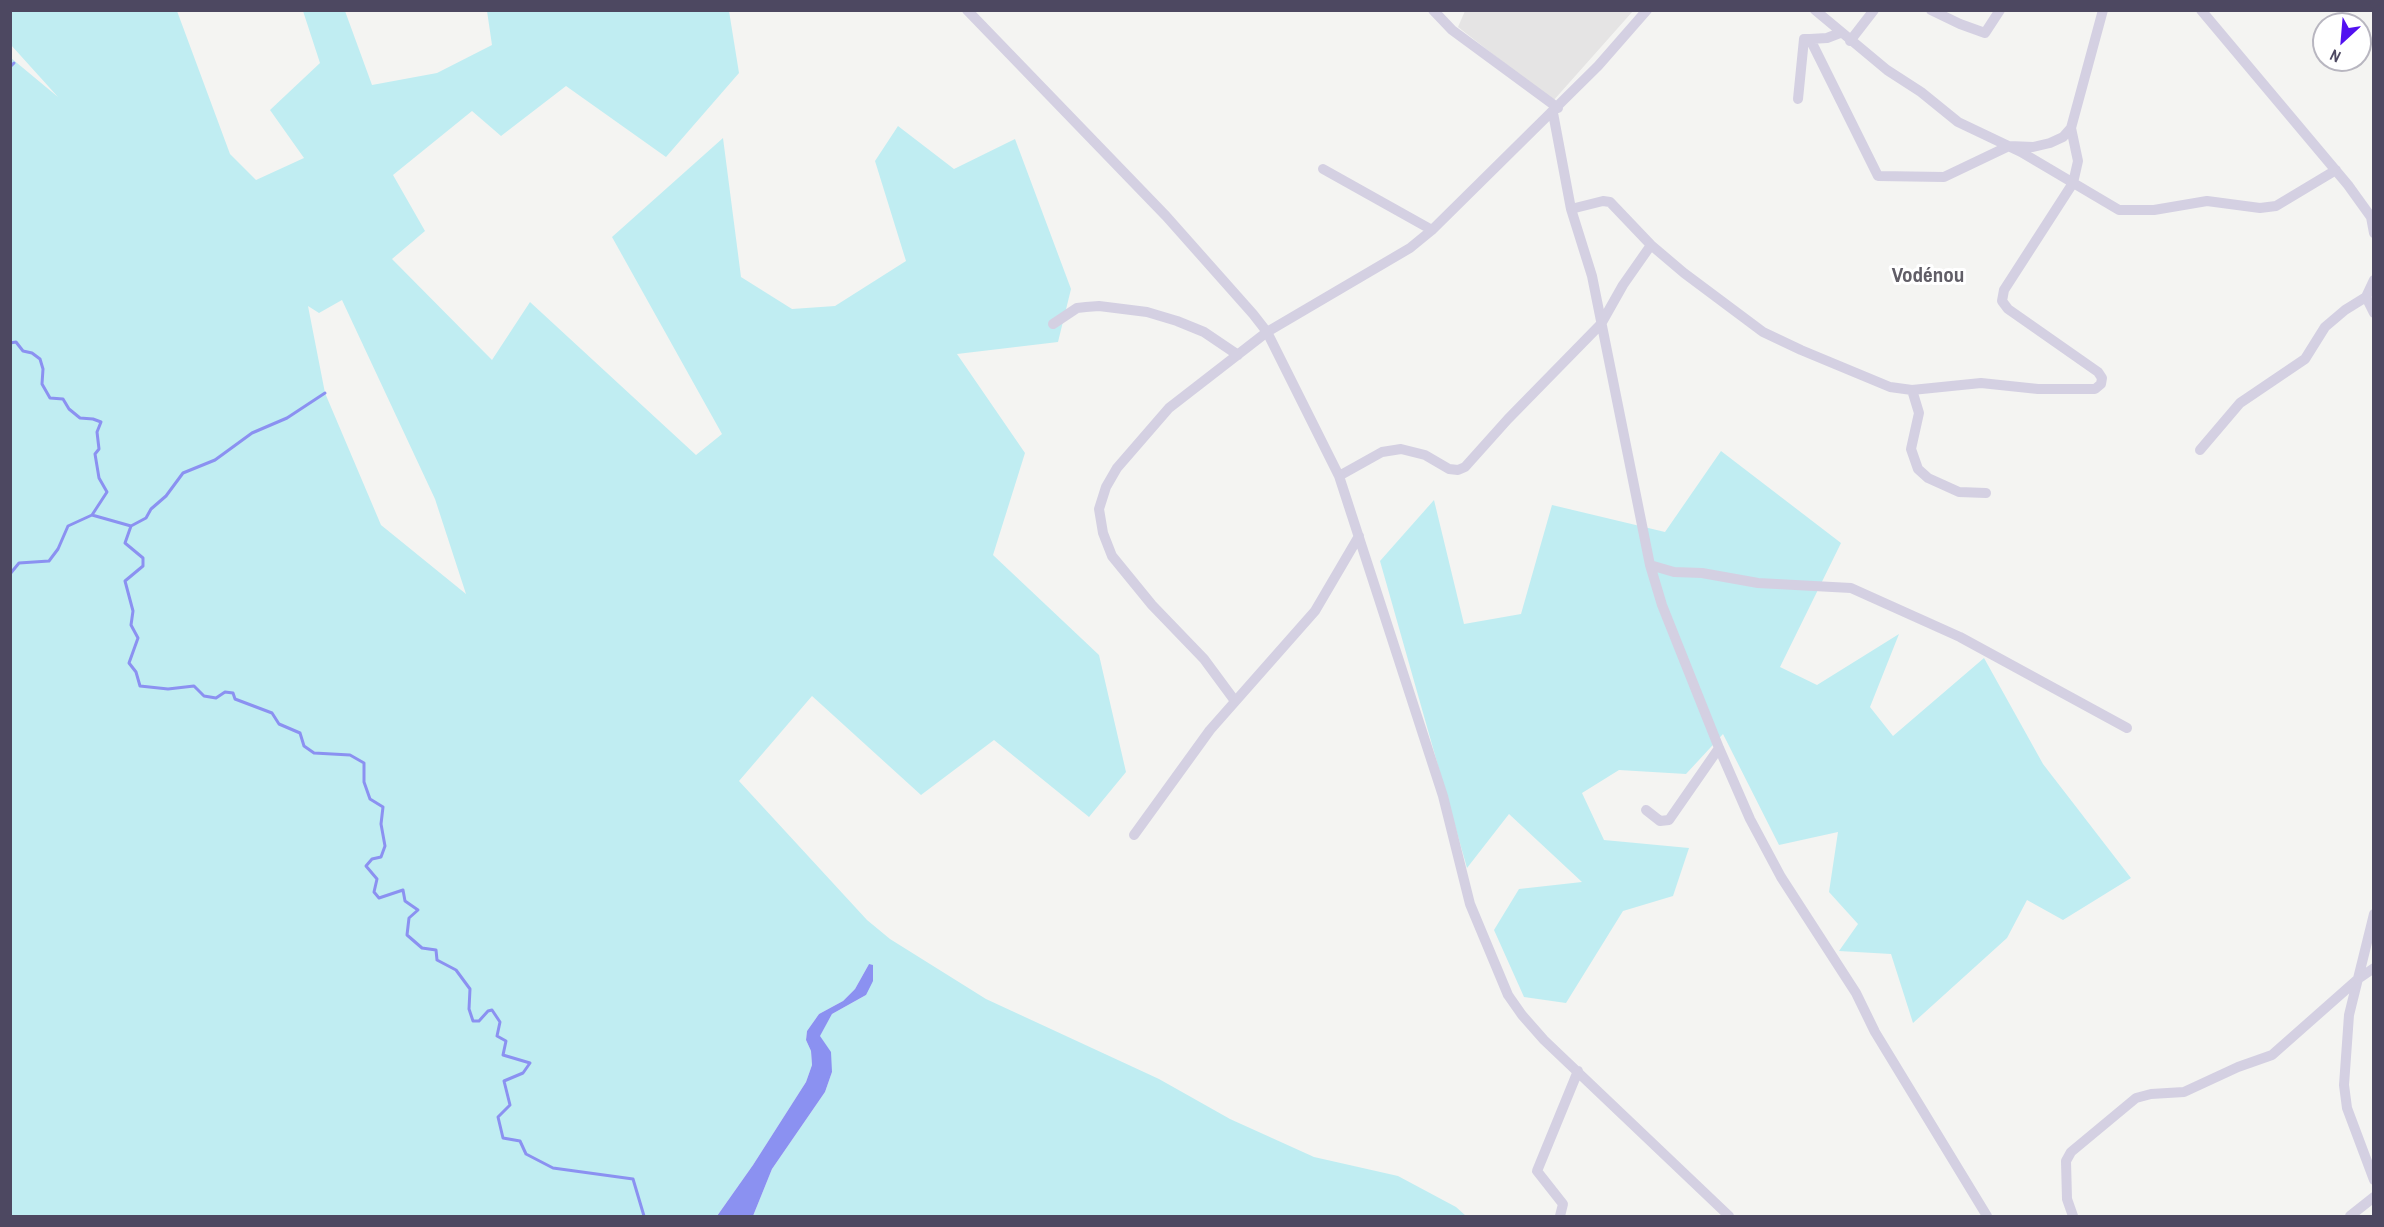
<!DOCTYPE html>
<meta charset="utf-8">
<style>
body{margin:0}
#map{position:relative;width:2384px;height:1227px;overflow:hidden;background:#f4f4f2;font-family:"Archivo Narrow",sans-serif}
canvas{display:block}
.frame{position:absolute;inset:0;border:12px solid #4d4861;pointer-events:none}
.north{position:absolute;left:2312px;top:12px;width:60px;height:60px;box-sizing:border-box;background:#fff;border:2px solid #b8b6c0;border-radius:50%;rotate:206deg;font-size:16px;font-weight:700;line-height:24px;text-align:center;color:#4d4861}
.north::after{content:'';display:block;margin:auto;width:21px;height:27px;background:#5211f0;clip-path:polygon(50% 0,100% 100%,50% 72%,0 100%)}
</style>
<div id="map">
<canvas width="2384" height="1227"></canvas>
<div class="frame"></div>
<div class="north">N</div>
</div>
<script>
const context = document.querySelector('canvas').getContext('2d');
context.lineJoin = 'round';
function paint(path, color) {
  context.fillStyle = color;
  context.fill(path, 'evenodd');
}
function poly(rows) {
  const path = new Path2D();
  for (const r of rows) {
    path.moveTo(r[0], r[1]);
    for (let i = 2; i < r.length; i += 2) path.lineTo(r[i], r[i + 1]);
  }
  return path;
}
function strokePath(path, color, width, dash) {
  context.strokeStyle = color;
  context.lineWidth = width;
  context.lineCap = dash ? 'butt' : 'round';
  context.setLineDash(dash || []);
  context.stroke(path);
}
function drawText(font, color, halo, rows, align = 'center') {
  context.font = font + ' "Archivo Narrow",sans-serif';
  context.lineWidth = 6;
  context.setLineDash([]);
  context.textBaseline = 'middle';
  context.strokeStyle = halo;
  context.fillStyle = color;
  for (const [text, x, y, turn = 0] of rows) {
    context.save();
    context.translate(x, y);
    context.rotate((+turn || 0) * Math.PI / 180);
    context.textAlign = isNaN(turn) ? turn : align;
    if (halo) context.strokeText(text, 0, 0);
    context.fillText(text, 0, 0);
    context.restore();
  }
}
const education = poly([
 [1465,11,1633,11,1553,101,1458,27]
]);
const green = poly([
 [11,11,177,11,230,154,256,180,304,158,270,110,320,63,303,11,345,11,372,85,437,73,492,45,487,11,729,11,739,73,666,157,566,86,501,136,472,111,393,175,425,231,392,259,492,360,530,302,696,455,722,434,612,237,723,138,741,277,792,309,835,306,906,261,875,161,898,126,954,169,1015,139,1071,289,1058,342,957,354,1025,453,993,555,1099,655,1126,772,1089,817,994,740,921,795,812,696,739,781,867,920,890,939,986,999,1159,1079,1230,1119,1314,1157,1398,1176,1456,1207,1466,1216,753,1216,772,1169,825,1092,832,1072,819,1037,832,1014,866,995,869,964,855,989,843,1001,819,1014,807,1031,806,1040,811,1051,812,1065,806,1082,753,1165,717,1216,11,1216,11,58,58,97,11,45],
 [342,300,435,499,466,594,381,525,325,393,308,306,319,313],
 [1721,451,1841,543,1780,667,1817,685,1899,634,1870,707,1893,736,1984,658,2043,764,2131,878,2063,920,2027,900,2007,938,1913,1023,1891,954,1839,951,1858,924,1829,892,1838,832,1779,845,1723,734,1686,774,1619,770,1582,793,1604,840,1689,848,1673,896,1623,911,1566,1003,1524,997,1494,930,1519,889,1582,882,1509,814,1467,868,1380,561,1434,500,1464,624,1521,614,1552,505,1665,532]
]);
const water = poly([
 [869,964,873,965,873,981,866,995,832,1014,820,1036,831,1052,832,1072,825,1092,772,1169,753,1216,717,1216,753,1165,806,1082,812,1065,811,1051,806,1040,807,1031,819,1014,843,1001,855,989]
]);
const stream = poly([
 [10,67,14,63],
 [10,343,16,342,23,351,32,353,40,359,43,369,42,384,50,398,63,399,69,409,80,418,93,419,101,422,97,432,99,449,95,454,99,478,107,492,92,515],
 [325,393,287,418,252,433,215,460,183,473,166,496,151,509,146,518,131,526,125,543,143,558,143,566,125,581,133,611,131,625,138,638,129,663,136,672,140,686,168,689,194,686,204,696,216,698,225,692,233,693,235,699,272,713,279,724,300,733,304,746,314,753,350,755,364,763,364,782,370,799,383,807,381,824,385,846,381,857,372,859,366,866,377,879,374,892,379,898,403,890,405,901,418,910,409,918,407,935,422,948,436,950,437,960,456,970,470,989,469,1009,473,1021,479,1021,488,1011,492,1010,500,1022,497,1036,506,1041,503,1055,530,1063,523,1073,504,1081,510,1105,498,1117,503,1138,520,1141,526,1154,553,1168,633,1179,644,1216],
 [10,574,19,563,49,561,58,549,68,526,92,515,131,526]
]);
const minor = poly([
 [967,10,1166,216,1253,314,1267,332,1339,476,1443,796,1470,904,1508,995,1522,1015,1544,1040,1729,1216],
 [1433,10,1452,30,1558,108],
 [1815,10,1887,70,1921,92,1958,122,2021,152,2119,210,2154,210,2207,201,2260,208,2276,206,2336,170],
 [1931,10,1960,24,1985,33,2000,10],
 [2201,10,2348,185,2371,217,2374,233],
 [1810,39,1827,38,1840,33],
 [1850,41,1874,10],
 [1798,99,1804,39,1810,39,1878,176,1944,177,2009,146,2033,147,2050,143,2063,137,2071,128,2103,10],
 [1553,113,1571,209,1592,276,1650,565,1662,605,1719,748,1750,819,1781,877,1856,993,1875,1032,1987,1216],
 [1323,169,1432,230],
 [1571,209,1603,201,1610,202,1651,245,1684,273,1763,332,1801,350,1890,387,1912,390,1981,383,2038,389,2095,389,2101,384,2102,378,2098,372,2008,309,2002,301,2004,290,2073,183,2078,161,2071,128],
 [2374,280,2366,297,2374,313],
 [1053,324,1077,308,1086,307,1099,306,1147,312,1177,321,1204,332,1238,355],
 [1912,390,1919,413,1911,449,1918,469,1928,478,1959,492,1986,493],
 [2200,450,2240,403,2305,359,2325,327,2345,310,2366,297],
 [1339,476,1382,452,1401,449,1425,455,1449,469,1458,470,1465,467,1508,419,1601,324,1623,285,1651,245],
 [1650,565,1674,572,1702,573,1758,583,1851,588,1960,637,2127,728],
 [1235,701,1204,659,1152,605,1112,556,1103,533,1099,509,1106,487,1117,468,1169,408,1267,332,1410,248,1432,230,1598,66,1647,10],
 [1646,810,1660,821,1669,820,1719,748],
 [1134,835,1210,730,1315,611,1359,536],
 [2374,914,2349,1015,2344,1085,2347,1108,2374,1180],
 [1560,1216,1563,1204,1537,1171,1578,1071],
 [2073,1216,2067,1199,2066,1161,2071,1152,2136,1098,2151,1094,2184,1092,2238,1067,2272,1055,2358,979,2374,968],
 [2350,1216,2374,1197]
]);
const quarterNames = [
 ["Vodénou",1928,276]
];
paint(education, '#e5e4e4');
paint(green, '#c0edf2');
paint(water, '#8b91f1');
strokePath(stream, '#8b91f1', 3);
strokePath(minor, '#d4d0e2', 10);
drawText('bold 21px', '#615e67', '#fff', quarterNames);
</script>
